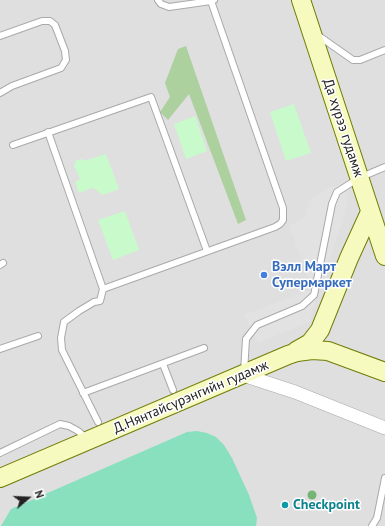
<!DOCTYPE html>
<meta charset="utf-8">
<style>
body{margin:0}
#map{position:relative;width:385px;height:526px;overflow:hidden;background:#f2efe9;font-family:"PT Sans",sans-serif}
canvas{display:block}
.north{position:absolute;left:8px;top:478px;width:40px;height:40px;-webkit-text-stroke:3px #fff;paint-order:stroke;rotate:71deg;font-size:11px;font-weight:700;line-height:16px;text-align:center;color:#222}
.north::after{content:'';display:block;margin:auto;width:14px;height:18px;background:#222;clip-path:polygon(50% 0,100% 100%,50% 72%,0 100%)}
</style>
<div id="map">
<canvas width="385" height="526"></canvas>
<div class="north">N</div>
</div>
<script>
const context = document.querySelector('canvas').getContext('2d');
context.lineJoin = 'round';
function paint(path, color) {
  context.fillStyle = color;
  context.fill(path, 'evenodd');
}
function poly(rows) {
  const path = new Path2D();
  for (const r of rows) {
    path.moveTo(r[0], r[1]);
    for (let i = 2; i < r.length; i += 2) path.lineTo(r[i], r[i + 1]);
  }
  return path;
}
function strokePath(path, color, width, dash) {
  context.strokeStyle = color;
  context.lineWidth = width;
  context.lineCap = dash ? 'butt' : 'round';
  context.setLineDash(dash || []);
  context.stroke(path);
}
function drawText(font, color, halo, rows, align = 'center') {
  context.font = font + ' "PT Sans",sans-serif';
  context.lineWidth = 3;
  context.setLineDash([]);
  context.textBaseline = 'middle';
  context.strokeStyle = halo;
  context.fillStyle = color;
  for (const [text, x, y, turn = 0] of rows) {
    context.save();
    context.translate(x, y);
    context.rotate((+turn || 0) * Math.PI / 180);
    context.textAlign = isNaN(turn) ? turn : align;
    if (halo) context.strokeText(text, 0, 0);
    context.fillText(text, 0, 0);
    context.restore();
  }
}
const residential = poly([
 [0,0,385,0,385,526,0,526]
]);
const forest = poly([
 [186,46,246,220,238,224,189,94,168,120,160,112,170,97,165,83,178,49]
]);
const park = poly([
 [294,104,311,153,286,161,270,112],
 [195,116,207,151,186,159,174,124],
 [106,154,119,189,103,195,93,188,79,193,75,182,80,179,74,166,76,160,82,159,84,161],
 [125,211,139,250,113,260,98,220]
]);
const pitch = poly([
 [197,431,207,433,216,437,224,445,232,458,249,495,257,518,256,526,1,526,11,509,187,432]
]);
const parking = poly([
 [344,183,348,204,309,322,258,343,244,315,312,289,289,226,305,216,309,201,328,188]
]);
const lane = poly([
 [158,0,161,4,169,7,211,1,210,0],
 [316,34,353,60,360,60,385,50],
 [0,36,42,21,50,21,55,25,65,51,66,60,61,68,12,86,0,93],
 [48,132,103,289,100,301,94,302,79,311,64,322,61,338,62,350,98,422],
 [13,145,151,97,207,251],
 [0,265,3,263],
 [103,289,275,227,280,224,283,220,283,208,211,1,214,0],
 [0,349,38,336],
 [163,364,173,390],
 [244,372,246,339,257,325,302,306,314,295,332,204,337,192,359,178,385,167],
 [83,393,204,348],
 [0,453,60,424,69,426,78,431,86,438],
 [372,526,377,518,385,478]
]);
const street = poly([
 [243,375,295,392,385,428]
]);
const secondary = poly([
 [301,0,385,256],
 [296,351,310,343,320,330,349,258,370,212],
 [0,478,288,355,297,352,312,350,328,351,385,372]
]);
const trees = [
 [312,495]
];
const markers = [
 [264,275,4,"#3f7fe0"],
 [285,505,4,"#0f9aa8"]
];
const streetNames = [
 ["Да хүрээ гудамж",343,128,72],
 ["Д.Нянтайсүрэнгийн гудамж",191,397,-23]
];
const shopNames = [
 ["Вэлл Март",272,267],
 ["Супермаркет",272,283]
];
const cultureNames = [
 ["Checkpoint",293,505]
];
paint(residential, '#e0dfdf');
paint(forest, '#add19e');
paint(park, '#c8facc');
paint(pitch, '#88e0be');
paint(parking, '#e2e2e2');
strokePath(lane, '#a9a9a9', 8);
strokePath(street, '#a9a9a9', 14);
strokePath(secondary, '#707d05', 20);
strokePath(lane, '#fff', 6);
strokePath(street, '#fff', 13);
strokePath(secondary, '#f7fabf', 18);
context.fillStyle = '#74b475';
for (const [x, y] of trees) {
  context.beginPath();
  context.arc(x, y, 4.5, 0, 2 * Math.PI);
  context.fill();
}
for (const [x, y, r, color] of markers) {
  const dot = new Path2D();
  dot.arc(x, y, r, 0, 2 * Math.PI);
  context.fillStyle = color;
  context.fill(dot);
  strokePath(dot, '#fff', 1.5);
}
drawText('14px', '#222', '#fff', streetNames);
drawText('bold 14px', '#366cbe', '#fff', shopNames, 'left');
drawText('bold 14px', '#0d838f', '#fff', cultureNames, 'left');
</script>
